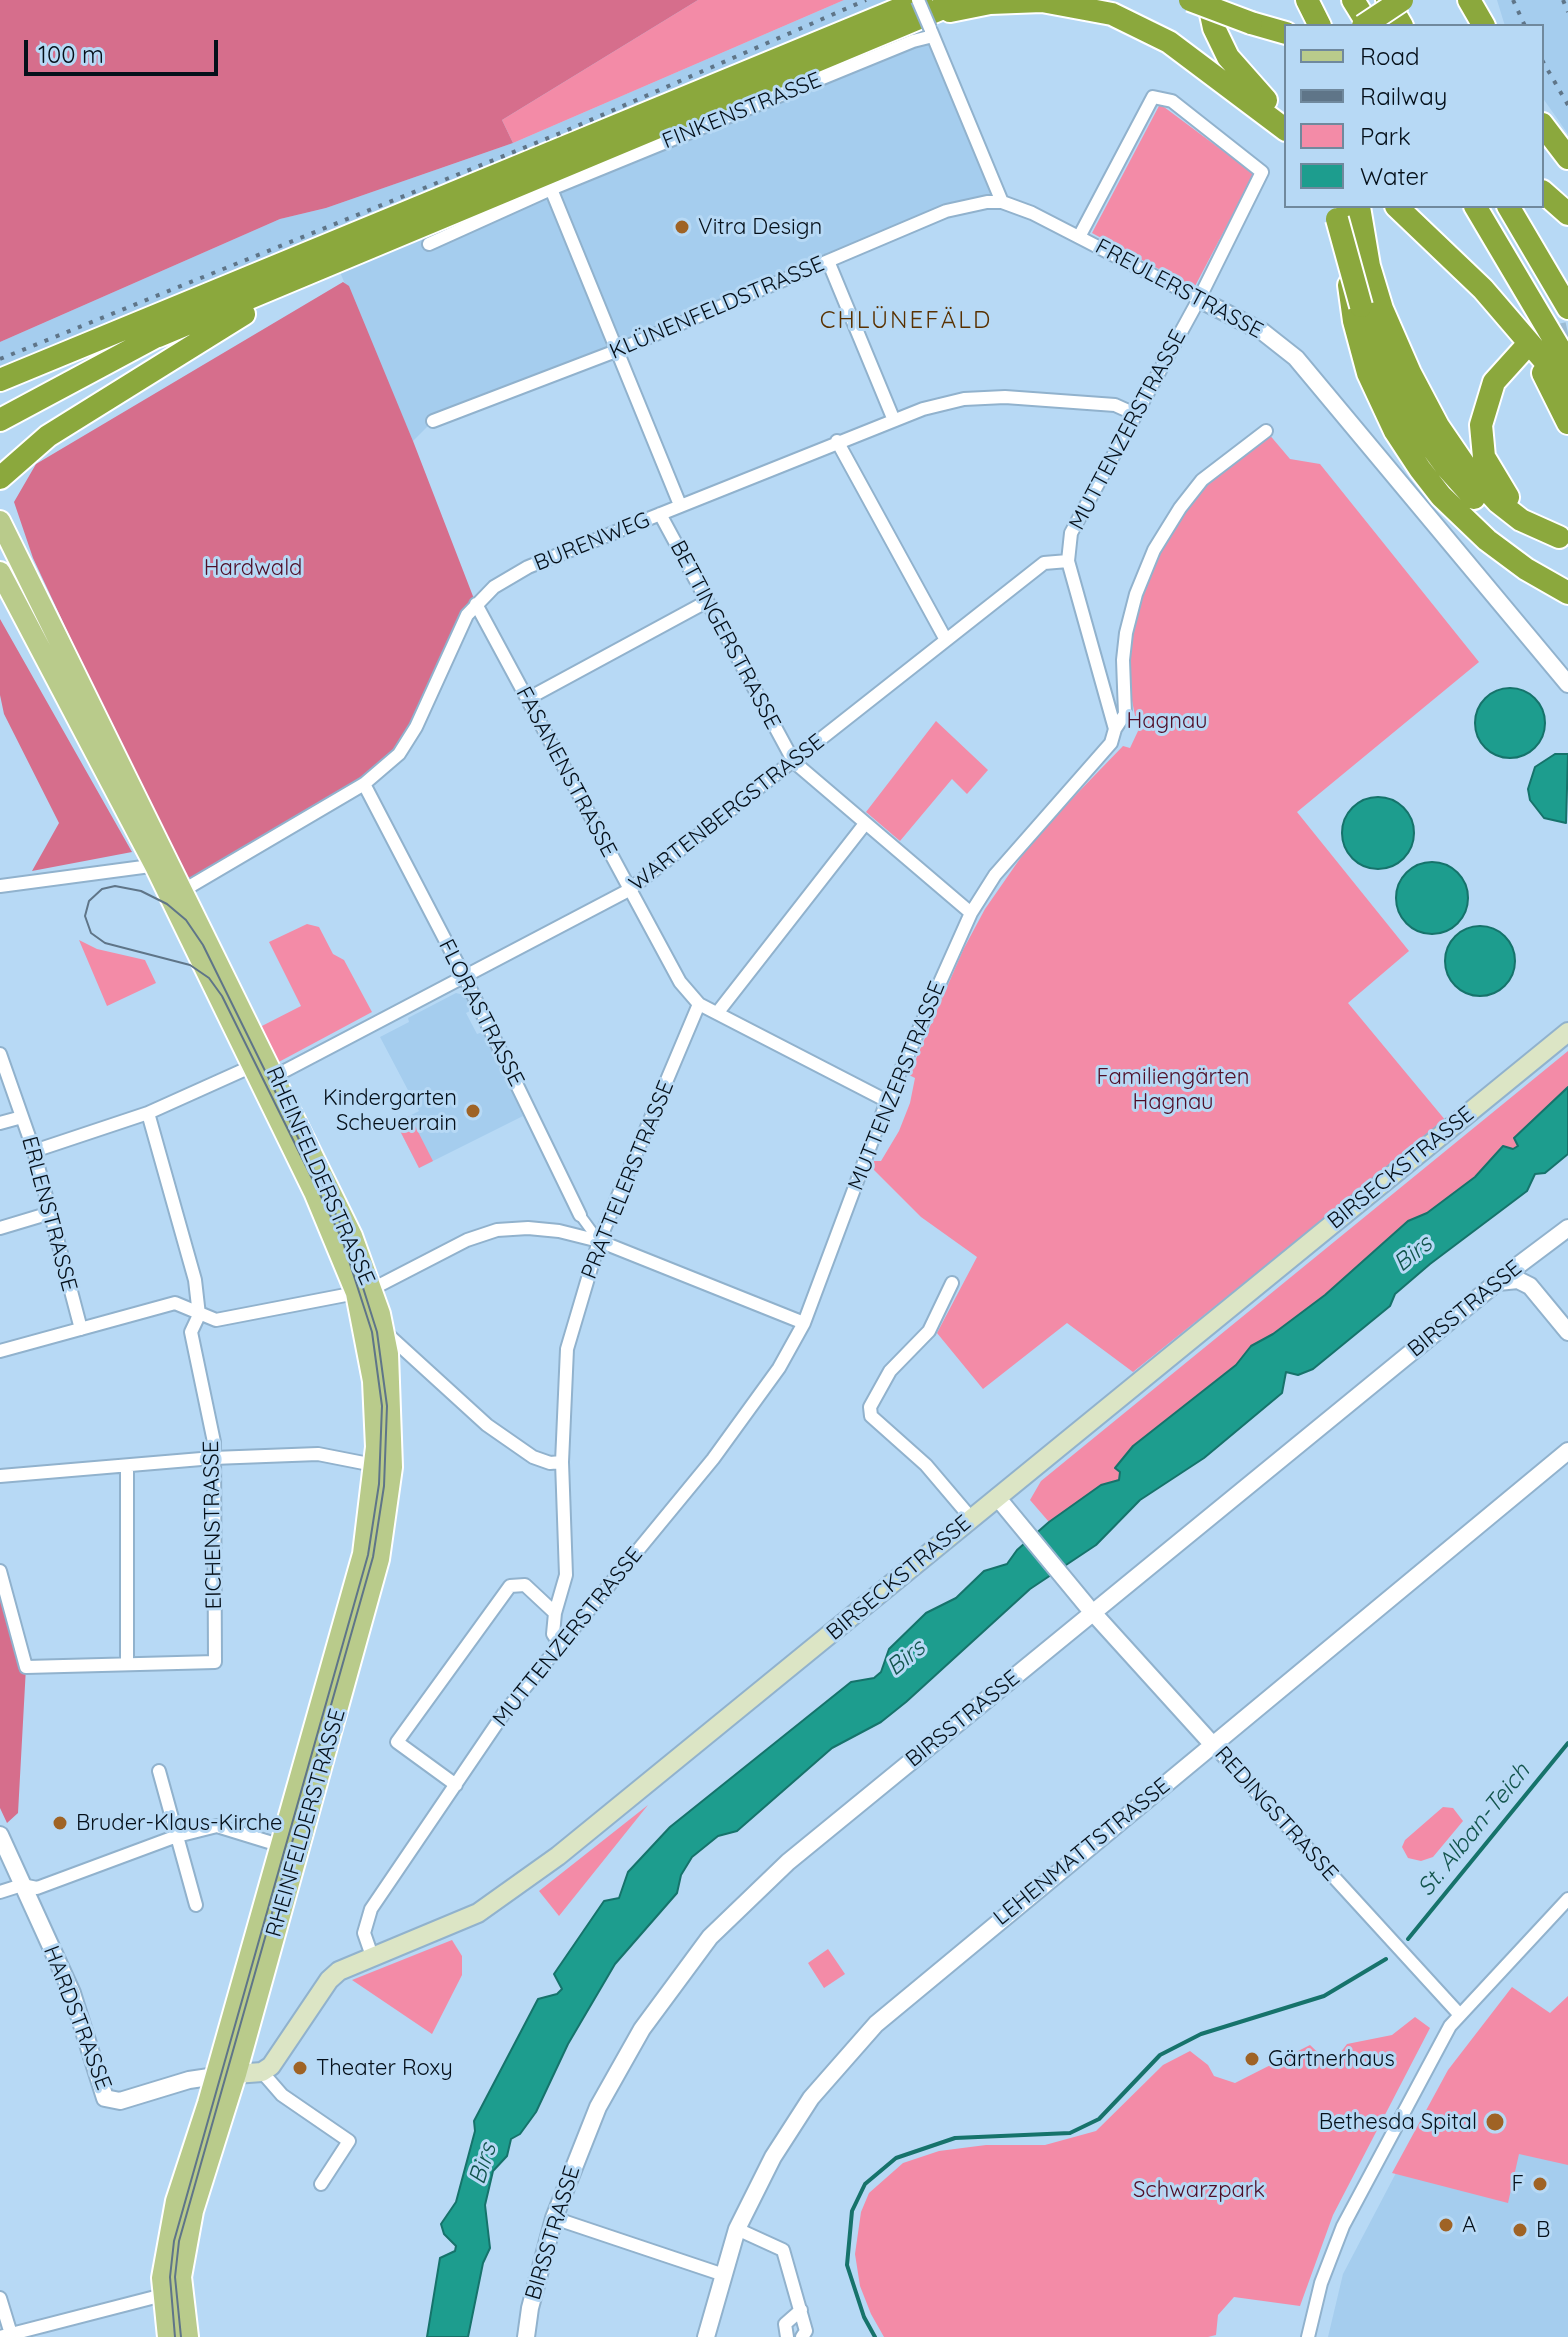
<!DOCTYPE html>
<meta charset="utf-8">
<style>
body{margin:0}
#map{position:relative;width:1568px;height:2337px;overflow:hidden;background:#b7d9f5;font-family:Quicksand,sans-serif}
canvas{display:block}
.legend{position:absolute;left:1284px;top:24px;width:260px;height:184px;box-sizing:border-box;background:#b7d9f5;border:2px solid #70899d;margin:0;padding:10px 14px;list-style:none;font-size:24px;color:#05101a}
.legend li{display:flex;align-items:center;gap:16px;height:40px}
.legend b{width:40px;border:2px solid #70899d}
.scale{position:absolute;left:24px;top:40px;width:194px;height:36px;box-sizing:border-box;border:4px solid #05101a;border-top:0;padding-left:10px;font-size:24px;line-height:28px;white-space:nowrap;color:#05101a;-webkit-text-stroke:6px #b7d9f5;paint-order:stroke}
</style>
<div id="map">
<canvas width="1568" height="2337"></canvas>
<ul class="legend">
<li><b style="height:10px;background:#b9cb8b"></b>Road</li>
<li><b style="height:10px;background:#5f7588"></b>Railway</li>
<li><b style="height:22px;background:#f38ba7"></b>Park</li>
<li><b style="height:22px;background:#1d9d8e"></b>Water</li>
</ul>
<div class="scale">100 m</div>
</div>
<script>
const context = document.querySelector('canvas').getContext('2d');
context.lineJoin = 'round';
function paint(path, color) {
  context.fillStyle = color;
  context.fill(path, 'evenodd');
}
function poly(rows) {
  const path = new Path2D();
  for (const r of rows) {
    if (r.length === 3) {
      path.moveTo(r[0] + r[2], r[1]);
      path.arc(r[0], r[1], r[2], 0, 2 * Math.PI);
      continue;
    }
    path.moveTo(r[0], r[1]);
    for (let i = 2; i < r.length; i += 2) path.lineTo(r[i], r[i + 1]);
  }
  return path;
}
function strokePath(path, color, width, dash) {
  context.strokeStyle = color;
  context.lineWidth = width;
  context.lineCap = dash ? 'butt' : 'round';
  context.setLineDash(dash || []);
  context.stroke(path);
}
function drawText(font, color, halo, rows, align = 'center') {
  context.font = font + ' Quicksand,sans-serif';
  context.lineWidth = 6;
  context.setLineDash([]);
  context.textBaseline = 'middle';
  context.strokeStyle = halo;
  context.fillStyle = color;
  for (const [text, x, y, turn = 0] of rows) {
    context.save();
    context.translate(x, y);
    context.rotate((+turn || 0) * Math.PI / 180);
    context.textAlign = isNaN(turn) ? turn : align;
    if (halo) context.strokeText(text, 0, 0);
    context.fillText(text, 0, 0);
    context.restore();
  }
}
const built = poly([
 [844,0,897,0,0,370,0,342,280,219,326,208,513,143],
 [1497,0,1568,0,1568,134,1542,97,1542,26,1505,26],
 [930,28,1002,202,946,211,433,421,413,441,339,270],
 [456,993,464,995,472,1010,466,1013,477,1034,483,1032,523,1116,419,1168,396,1123,419,1111,380,1037,409,1022,408,1018],
 [1568,2031,1568,2337,1328,2337,1343,2274,1450,2070]
]);
const green = poly([
 [698,0,844,0,513,143,502,120],
 [1160,104,1254,174,1194,288,1092,233],
 [1268,433,1290,459,1320,464,1479,662,1297,812,1409,951,1348,1003,1446,1121,1133,1372,1067,1323,983,1389,937,1333,977,1257,921,1217,872,1168,874,1161,881,1161,899,1131,910,1103,915,1078,909,1075,963,950,985,909,1035,837,1123,746,1130,748,1138,731,1129,685,1133,625,1146,585,1168,537,1201,490],
 [936,721,988,770,967,794,952,779,900,841,866,812],
 [307,924,319,927,333,954,344,960,372,1012,275,1064,258,1028,301,1006,269,942],
 [79,940,97,949,145,960,156,983,107,1006],
 [1568,1051,1568,1087,1514,1138,1518,1146,1513,1149,1502,1146,1475,1177,1427,1213,1408,1221,1325,1295,1273,1334,1251,1346,1236,1365,1133,1446,1120,1480,1074,1504,1049,1522,1030,1500,1041,1481],
 [410,1116,433,1161,419,1168,396,1123],
 [648,1805,559,1916,539,1891],
 [1443,1807,1453,1808,1463,1821,1433,1857,1421,1861,1408,1858,1402,1847,1405,1840],
 [452,1940,462,1956,462,1975,432,2034,352,1980],
 [828,1949,845,1974,824,1988,808,1963],
 [1512,1987,1550,2013,1568,1996,1568,2165,1519,2154,1508,2203,1392,2173,1448,2070],
 [1415,2017,1430,2028,1333,2215,1300,2306,1234,2297,1218,2315,1216,2335,1208,2337,884,2337,871,2314,860,2286,855,2254,861,2212,869,2193,903,2163,939,2151,986,2145,1045,2145,1096,2131,1163,2065,1190,2051,1208,2065,1214,2076,1235,2083,1310,2045,1331,2065,1347,2044,1392,2035]
]);
const forest = poly([
 [0,0,698,0,502,120,513,143,326,208,280,219,0,342],
 [343,282,349,286,413,441,476,604,416,727,370,779,188,889,33,558,14,502,36,464],
 [0,619,132,852,32,871,59,823,4,714,0,695],
 [0,1571,26,1667,18,1813,7,1823,0,1808]
]);
const water = poly([
 [1510,723,35],
 [1555,754,1568,754,1566,823,1544,818,1530,800,1528,789,1535,767,1555,754],
 [1378,833,36],
 [1432,898,36],
 [1480,961,35],
 [1568,1087,1568,1154,1545,1173,1535,1174,1527,1191,1430,1264,1395,1294,1390,1306,1313,1369,1298,1375,1286,1372,1282,1393,1204,1458,1140,1500,1096,1545,1030,1589,906,1702,881,1722,832,1748,737,1831,718,1836,692,1857,681,1875,677,1893,615,1964,568,2044,536,2112,520,2134,511,2139,507,2156,493,2171,485,2205,490,2248,483,2263,468,2337,427,2337,440,2258,455,2251,456,2246,444,2234,441,2224,456,2202,475,2131,474,2121,538,1999,557,1994,562,1989,554,1974,604,1901,619,1898,628,1872,670,1827,851,1682,874,1678,881,1672,889,1649,926,1613,956,1598,984,1571,1007,1564,1017,1550,1049,1522,1101,1485,1119,1480,1120,1472,1115,1468,1133,1446,1236,1365,1251,1346,1273,1334,1325,1295,1408,1221,1427,1213,1475,1177,1503,1146,1513,1149,1518,1146,1514,1138,1568,1087]
]);
const stream = poly([
 [1408,1939,1568,1743],
 [875,2337,864,2317,847,2265,852,2211,865,2184,896,2158,955,2138,1070,2133,1099,2119,1160,2055,1201,2034,1324,1996,1386,1959]
]);
const motorwayTunnel = poly([
 [1522,351,1546,338,1568,333]
]);
const pedestrian = poly([
 [580,1215,599,1241]
]);
const minor = poly([
 [931,31,1002,202],
 [551,189,680,505],
 [429,244,551,189,913,41,933,36],
 [828,261,893,418],
 [433,421,616,351,946,211,987,202,1002,202,1032,213,1199,299],
 [837,441,946,640],
 [660,514,794,762,971,913],
 [476,604,680,982,699,1004,887,1101],
 [527,699,706,602],
 [1115,729,1125,714,1123,660,1126,633,1136,594,1154,550,1180,508,1202,480,1266,431],
 [364,784,464,976,580,1215],
 [0,886,158,865],
 [177,894,364,784,399,754,416,727,467,615,494,587,528,567,923,409,964,399,1005,397,1115,405,1135,414],
 [718,1012,864,825],
 [0,1054,34,1151,81,1329],
 [275,1076,629,890,1044,563,1068,561],
 [0,1123,22,1117],
 [34,1151,148,1113,257,1064],
 [0,1228,50,1213],
 [952,1283,929,1331,890,1371,870,1407,871,1416,926,1465,971,1518],
 [385,1332,487,1425,533,1457,550,1463,562,1462],
 [0,1351,175,1303,216,1320,356,1293,378,1286,467,1240,497,1230,528,1228,559,1231,599,1241,804,1323],
 [0,1476,213,1458,318,1454,379,1466],
 [0,1571,26,1667,215,1662,214,1442,191,1332,199,1315,195,1280,148,1113],
 [559,1643,553,1634,555,1613,566,1575,562,1462,567,1349,599,1241,699,1004],
 [127,1664,127,1466],
 [1213,1745,1460,2015],
 [159,1771,196,1905],
 [456,1785,397,1742,510,1586,525,1585,555,1613],
 [0,1892,22,1885,37,1888,177,1836,217,1826,269,1842],
 [372,1956,364,1933,371,1909,504,1713,713,1459,779,1368,804,1323,887,1101,971,913,995,875,1111,743,1115,729,1068,561,1071,533,1199,299,1262,172,1172,101,1153,97,1079,237],
 [262,2072,282,2095,349,2141,321,2184],
 [554,2218,721,2274],
 [737,2229,783,2250,806,2331,802,2337],
 [0,2298,11,2334],
 [0,2337,163,2295],
 [787,2337,785,2324,801,2310],
 [1308,2337,1321,2283,1343,2226,1450,2026,1568,1899]
]);
const tertiary = poly([
 [1199,299,1263,332,1296,358,1568,684],
 [1498,1282,1518,1280,1530,1286,1568,1332],
 [997,1497,1087,1606,1213,1745],
 [0,1835,72,1993,105,2098,120,2101,189,2080,216,2076],
 [526,2337,530,2308,554,2218,598,2107,642,2029,710,1937,788,1862,1512,1270,1568,1228],
 [706,2337,737,2229,773,2157,811,2098,876,2024,1568,1451]
]);
const secondary = poly([
 [222,2075,262,2072,271,2066,329,1980,339,1971,478,1913,558,1856,1568,1032]
]);
const primary = poly([
 [0,521,352,1236,380,1314,388,1354,392,1467,379,1559,236,2074,193,2211,181,2277,188,2337],
 [0,572,155,866,314,1192,356,1293,373,1381,376,1447,363,1554,208,2103,176,2201,162,2278,168,2337]
]);
const motorway = poly([
 [1208,0,1214,28,1228,57,1266,100],
 [1307,0,1320,26],
 [1353,0,1369,26],
 [1387,0,1402,26],
 [1469,0,1484,26],
 [950,11,990,3,1042,1,1112,14,1169,42,1286,130],
 [1251,23,1286,33],
 [1542,124,1568,158],
 [1542,191,1568,214],
 [1396,206,1483,289,1568,388],
 [1475,206,1568,363],
 [1508,206,1568,308],
 [1359,207,1369,266,1382,309,1410,373,1438,426,1466,467,1498,502,1521,520,1559,537],
 [1348,247,1348,206],
 [1349,285,1354,321,1368,373,1395,431,1420,469,1441,496,1487,540,1526,569,1568,593],
 [1365,317,1384,366,1414,423,1447,468,1474,498],
 [158,336,962,0],
 [1543,373,1568,423],
 [0,380,921,0],
 [0,420,168,330],
 [0,478,48,436,244,314],
 [1508,497,1484,457,1481,425,1494,382,1522,351]
]);
const tram = poly([
 [175,2337,170,2277,174,2241,368,1555,379,1484,382,1406,372,1332,342,1239,222,996,209,978,190,965,105,943,91,933,85,916,89,901,102,889,115,886,141,891,167,904,186,920,203,945,347,1237,377,1332,387,1406,384,1486,373,1557,179,2241,175,2277,181,2337]
]);
const rail = poly([
 [1513,0,1525,26],
 [1563,0,1568,12],
 [1542,60,1568,105],
 [0,359,563,132,866,0]
]);
const minorBridge = poly([
 [918,0,930,28]
]);
const motorwayBridge = poly([
 [1190,0,1251,23],
 [1363,26,1402,0],
 [1337,219,1361,306]
]);
const markers = [
 [682,227,8,"#9f6325"],
 [473,1111,8,"#9f6325"],
 [60,1823,8,"#9f6325"],
 [1252,2059,8,"#9f6325"],
 [300,2068,8,"#9f6325"],
 [1495,2122,10,"#9f6325"],
 [1540,2184,8,"#9f6325"],
 [1446,2225,8,"#9f6325"],
 [1520,2230,8,"#9f6325"]
];
const streetNames = [
 ["FINKENSTRASSE",742,111,-22],
 ["FREULERSTRASSE",1179,289,28],
 ["KLÜNENFELDSTRASSE",717,308,-23],
 ["MUTTENZERSTRASSE",1128,430,-62],
 ["BURENWEG",592,542,-22],
 ["BETTINGERSTRASSE",725,635,62],
 ["FASANENSTRASSE",566,772,62],
 ["WARTENBERGSTRASSE",727,813,-38],
 ["FLORASTRASSE",481,1013,63],
 ["MUTTENZERSTRASSE",897,1086,-68],
 ["BIRSECKSTRASSE",1401,1168,-39],
 ["RHEINFELDERSTRASSE",320,1176,66],
 ["PRATTELERSTRASSE",628,1180,-68],
 ["ERLENSTRASSE",49,1214,75],
 ["BIRSSTRASSE",1465,1309,-39],
 ["EICHENSTRASSE",213,1525,-91],
 ["BIRSECKSTRASSE",899,1578,-40],
 ["MUTTENZERSTRASSE",568,1637,-51],
 ["BIRSSTRASSE",963,1719,-39],
 ["REDINGSTRASSE",1276,1814,48],
 ["RHEINFELDERSTRASSE",306,1823,-74],
 ["LEHENMATTSTRASSE",1082,1852,-39],
 ["HARDSTRASSE",77,2018,69],
 ["BIRSSTRASSE",553,2233,-73]
];
const poiNames = [
 ["Vitra Design",698,227],
 ["Kindergarten",457,1098,"right"],
 ["Scheuerrain",457,1123,"right"],
 ["Bruder-Klaus-Kirche",76,1823],
 ["Gärtnerhaus",1268,2059],
 ["Theater Roxy",316,2068],
 ["Bethesda Spital",1477,2122,"right"],
 ["F",1524,2184,"right"],
 ["A",1462,2225],
 ["B",1536,2230]
];
const parkNames = [
 ["Hardwald",253,568],
 ["Hagnau",1167,721],
 ["Familiengärten",1173,1077],
 ["Hagnau",1173,1102],
 ["Schwarzpark",1199,2190]
];
const neighbourhoodNames = [
 ["CHLÜNEFÄLD",906,321]
];
const waterNames = [
 ["Birs",1413,1254,-39],
 ["Birs",906,1658,-39],
 ["St. Alban-Teich",1474,1830,-51],
 ["Birs",483,2164,-72]
];
paint(built, '#a5cdee');
paint(green, '#f38ba7');
paint(forest, '#d66e8c');
paint(water, '#1d9d8e');
strokePath(water, '#16736b', 2);
strokePath(stream, '#16736b', 4);
strokePath(motorwayTunnel, '#9cbbd4', 22, [22, 11]);
strokePath(pedestrian, '#91b2cd', 13);
strokePath(minor, '#91b2cd', 16);
strokePath(tertiary, '#91b2cd', 20);
strokePath(secondary, '#91b2cd', 22);
strokePath(primary, '#fff', 24);
strokePath(motorway, '#fff', 26);
strokePath(pedestrian, '#fff', 9);
strokePath(minor, '#fff', 12);
strokePath(tertiary, '#fff', 16);
strokePath(secondary, '#dce5c5', 18);
strokePath(primary, '#b9cb8b', 20);
strokePath(motorway, '#8ba83d', 22);
strokePath(tram, '#5f7588', 2);
strokePath(rail, '#5f7588', 4, [4, 8]);
strokePath(minorBridge, '#91b2cd', 16, []);
strokePath(motorwayBridge, '#fff', 26, []);
strokePath(minorBridge, '#fff', 12);
strokePath(motorwayBridge, '#8ba83d', 22);
for (const [x, y, r, color] of markers) {
  const dot = new Path2D();
  dot.arc(x, y, r, 0, 2 * Math.PI);
  context.fillStyle = color;
  context.fill(dot);
  strokePath(dot, '#b7d9f5', 3);
}
drawText('22px', '#05101a', '#b7d9f5', streetNames);
drawText('22px', '#05101a', '#b7d9f5', poiNames, 'left');
drawText('22px', '#4f0e27', '#b7d9f5', parkNames);
context.letterSpacing = '2px';
drawText('24px', '#593101', '#b7d9f5', neighbourhoodNames);
context.letterSpacing = '0px';
drawText('italic 24px', '#13554d', '#b7d9f5', waterNames);
</script>
